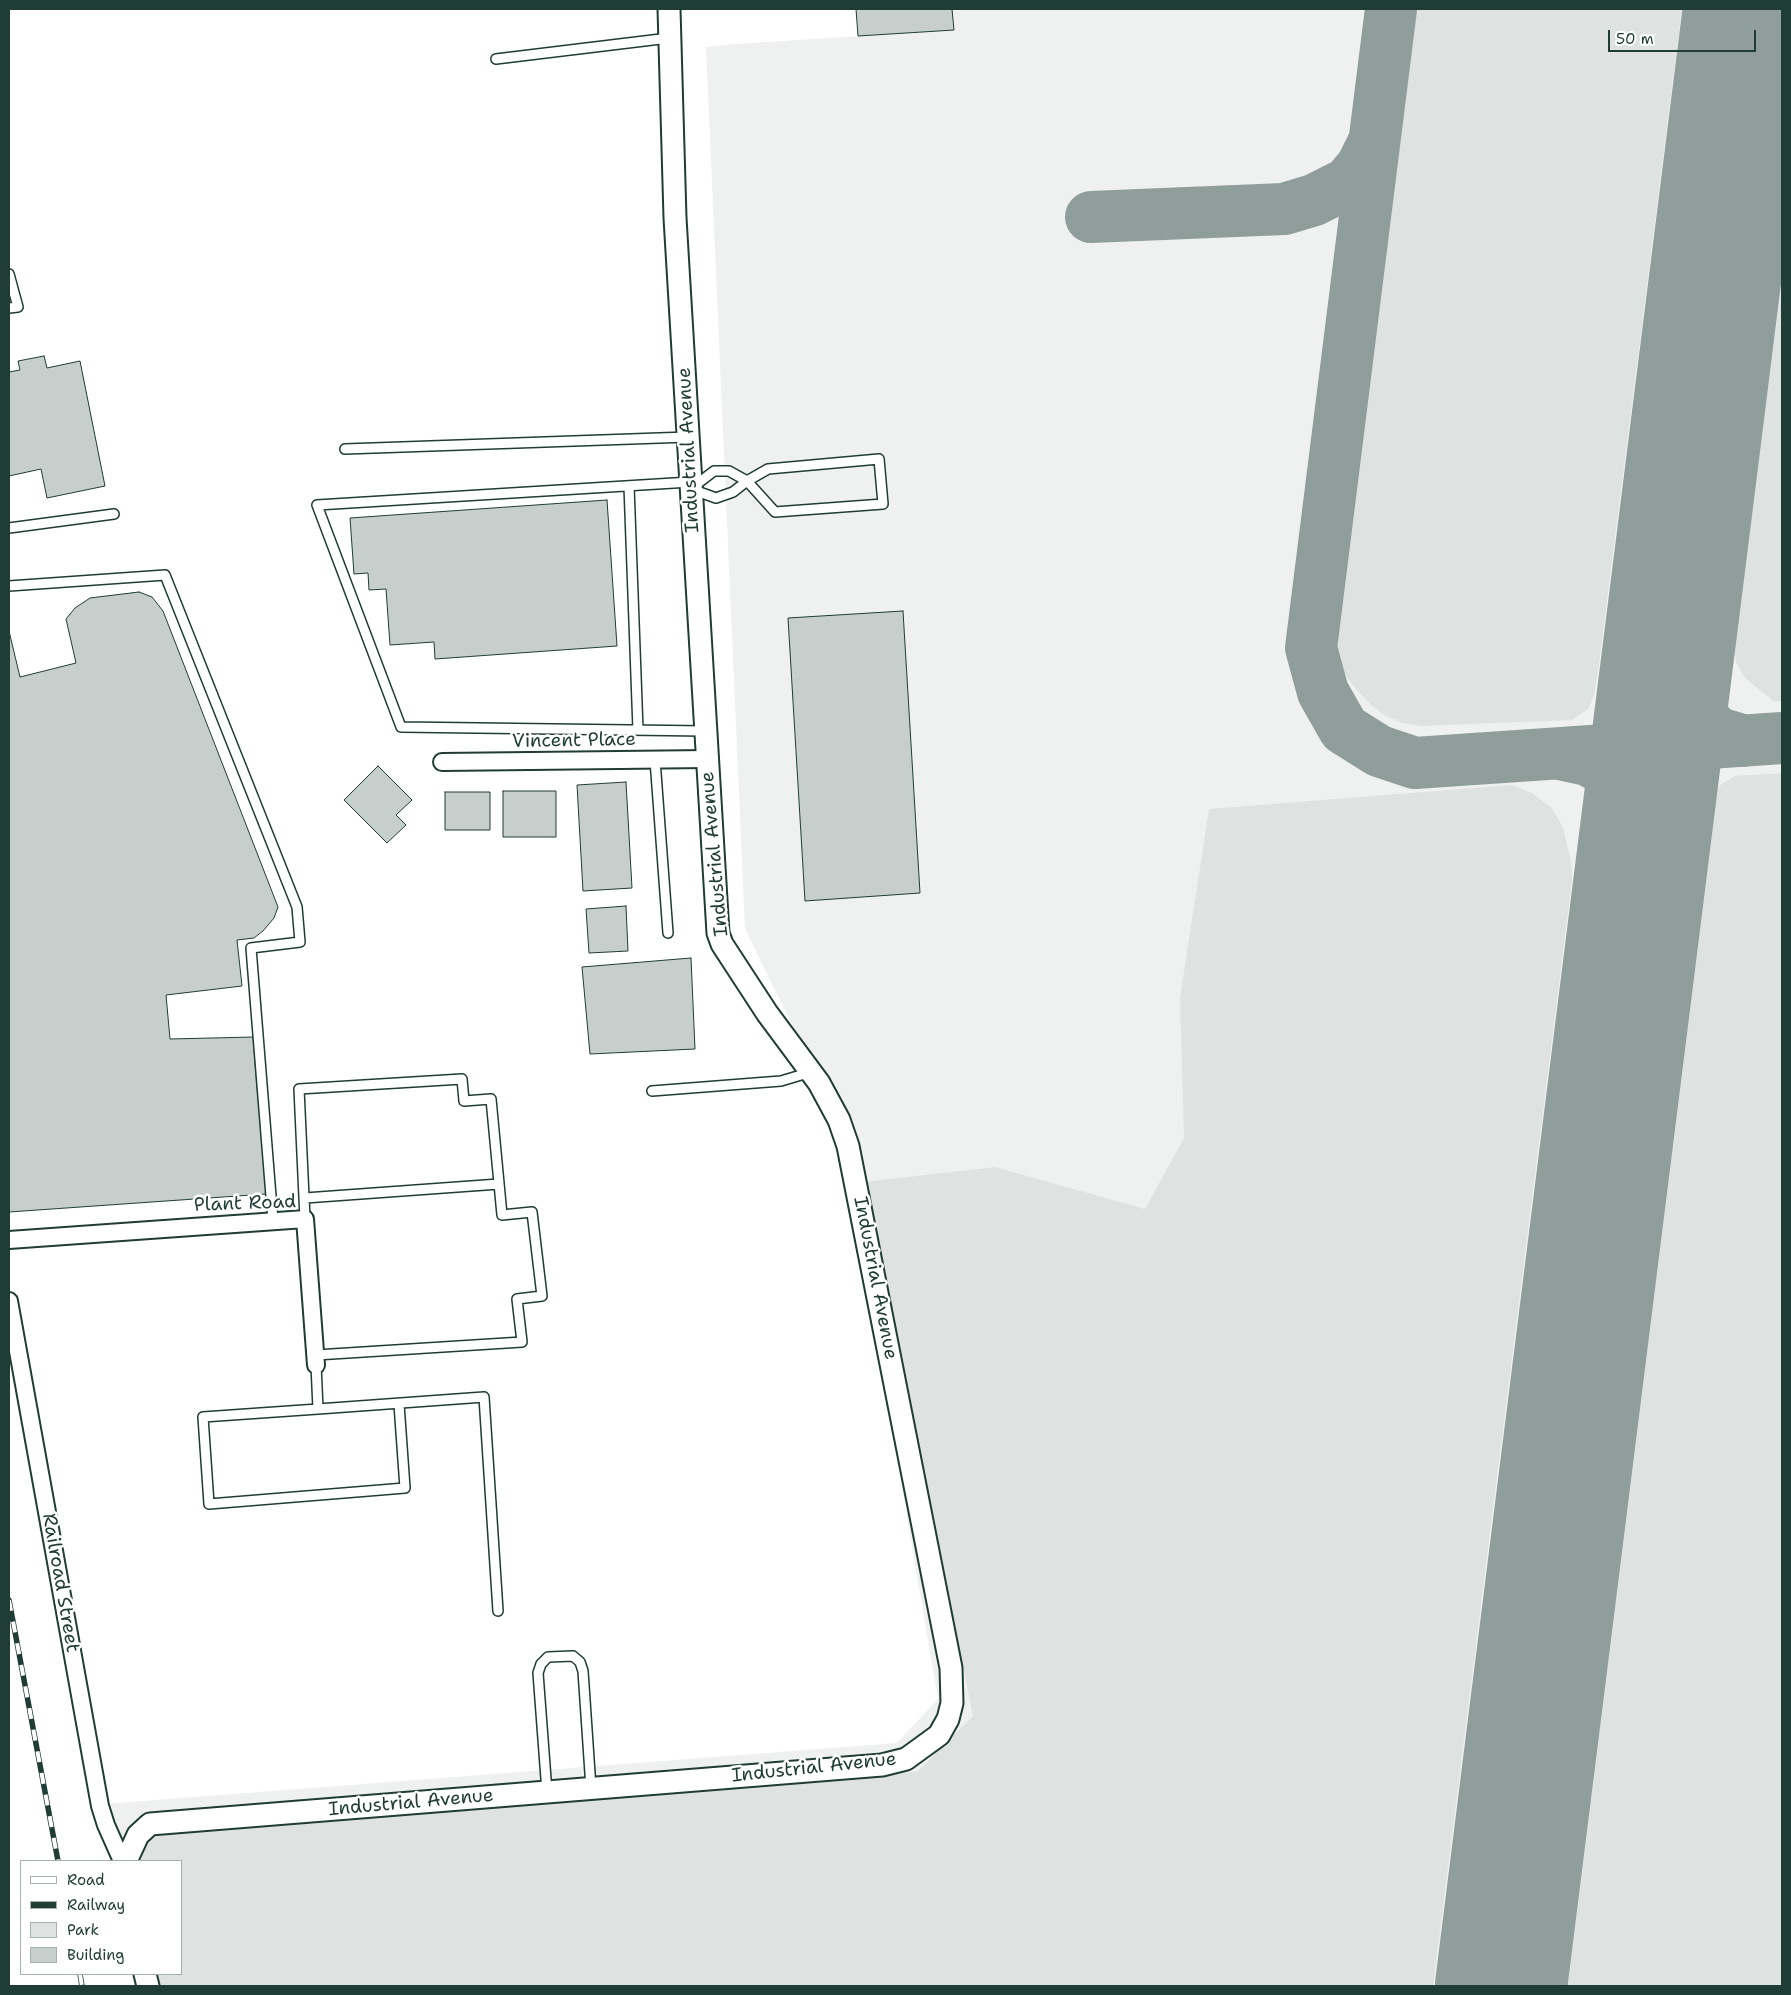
<!DOCTYPE html>
<style>
body{margin:0}
#map{position:relative;width:1791px;height:1995px;overflow:hidden;background:#fff;font-family:"Shantell Sans",sans-serif}
canvas{display:block}
.frame{position:absolute;inset:0;border:10px solid #1f3d34;pointer-events:none}
.legend{position:absolute;left:20px;top:1860px;width:162px;height:115px;box-sizing:border-box;background:#fff;border:1px solid #a5b1ae;margin:0;padding:6px 9px;list-style:none;font-size:15px;color:#1f3d34}
.legend li{display:flex;align-items:center;gap:10px;height:25px}
.legend b{width:25px;border:1px solid #a5b1ae}
.scale{position:absolute;left:1608px;top:30px;width:148px;height:22px;box-sizing:border-box;border:2px solid #1f3d34;border-top:0;padding-left:6px;font-size:15px;line-height:18px;white-space:nowrap;color:#1f3d34;-webkit-text-stroke:4px #fff;paint-order:stroke}
</style>
<div id="map">
<canvas width="1791" height="1995"></canvas>
<div class="frame"></div>
<ul class="legend">
<li><b style="height:6px;background:#fff"></b>Road</li>
<li><b style="height:6px;background:#1f3d34"></b>Railway</li>
<li><b style="height:14px;background:#dee3e2"></b>Park</li>
<li><b style="height:14px;background:#c7cfcc"></b>Building</li>
</ul>
<div class="scale">50 m</div>
</div>
<script>
const context = document.querySelector('canvas').getContext('2d');
context.lineJoin = 'round';
function paint(path, color) {
  context.fillStyle = color;
  context.fill(path, 'evenodd');
}
function poly(rows) {
  const path = new Path2D();
  for (const r of rows) {
    path.moveTo(r[0], r[1]);
    for (let i = 2; i < r.length; i += 2) path.lineTo(r[i], r[i + 1]);
  }
  return path;
}
function strokePath(path, color, width, dash) {
  context.strokeStyle = color;
  context.lineWidth = width;
  context.lineCap = dash ? 'butt' : 'round';
  context.setLineDash(dash || []);
  context.stroke(path);
}
function drawText(font, color, halo, rows, align = 'center') {
  context.font = font + ' "Shantell Sans",sans-serif';
  context.lineWidth = 5;
  context.setLineDash([]);
  context.textBaseline = 'middle';
  context.strokeStyle = halo;
  context.fillStyle = color;
  for (const [text, x, y, turn = 0] of rows) {
    context.save();
    context.translate(x, y);
    context.rotate((+turn || 0) * Math.PI / 180);
    context.textAlign = isNaN(turn) ? turn : align;
    if (halo) context.strokeText(text, 0, 0);
    context.fillText(text, 0, 0);
    context.restore();
  }
}
const built = poly([
 [952,9,1782,9,1782,1986,134,1986,132,1974,181,1974,181,1861,114,1861,104,1804,897,1743,938,1699,840,1122,745,929,706,47,721,46,721,45,953,30]
]);
const green = poly([
 [1415,9,1682,9,1598,672,1594,695,1589,708,1572,720,1421,726,1403,723,1386,716,1372,706,1355,688,1341,669,1336,642],
 [1782,284,1782,701,1773,701,1745,678,1736,662,1733,645],
 [1782,773,1782,1986,1565,1986,1711,802,1720,785,1735,776],
 [1512,785,1532,793,1552,808,1563,828,1571,862,1572,881,1433,1986,146,1986,144,1974,181,1974,181,1861,122,1861,120,1856,189,1808,917,1772,973,1716,864,1182,995,1167,1145,1209,1184,1138,1180,998,1209,809]
]);
const taxiway = poly([
 [1391,9,1311,648,1323,692,1344,729,1379,751,1415,763,1782,738],
 [1091,217,1284,209,1314,200,1348,183,1362,166,1374,142],
 [1669,647,1678,681,1692,709,1718,733,1745,741],
 [1560,754,1588,760,1615,775,1639,809,1645,836]
]);
const runway = poly([
 [1501,1986,1749,9]
]);
const building = poly([
 [856,9,952,9,954,30,858,36,856,9],
 [44,356,47,368,80,361,105,486,47,498,41,469,9,476,9,372,20,370,18,361,44,356],
 [607,500,617,646,435,659,434,642,390,645,386,589,369,590,368,573,354,574,350,518,607,500],
 [139,592,152,597,163,611,278,907,274,918,263,931,254,938,237,940,242,986,166,995,170,1039,253,1037,266,1194,9,1212,9,631,20,677,76,663,66,619,75,608,90,598,139,592],
 [903,611,920,893,805,901,788,618,903,611],
 [378,766,412,800,396,815,406,825,387,843,344,800,378,766],
 [626,782,632,888,583,891,577,785,626,782],
 [503,791,556,791,556,837,503,837,503,791],
 [445,792,490,792,490,830,445,830,445,792],
 [626,906,628,951,589,953,586,909,626,906],
 [691,958,695,1049,590,1054,582,967,691,958]
]);
const service = poly([
 [496,59,669,38],
 [9,274,18,307,9,308],
 [345,449,688,437],
 [690,482,317,505,401,727,705,731],
 [629,486,638,730],
 [691,489,716,498,733,492,747,481,768,469,879,459,883,504,775,512,747,481,729,471,714,471,693,487],
 [9,528,114,514],
 [9,586,165,575,297,907,300,942,251,948,273,1221],
 [655,760,668,933],
 [652,1091,781,1081,811,1072],
 [305,1198,499,1184],
 [305,1219,299,1089,462,1079,464,1101,491,1099,502,1215,532,1212,542,1296,517,1299,522,1342,316,1355],
 [316,1365,318,1409,484,1397,498,1611],
 [318,1409,203,1417,209,1504,405,1488,399,1404],
 [547,1792,538,1673,541,1664,548,1657,573,1656,580,1662,583,1671,591,1788]
]);
const minor = poly([
 [442,762,707,759],
 [9,1240,305,1219,316,1365],
 [9,1301,100,1806,106,1825,122,1861]
]);
const tertiary = poly([
 [126,1861,138,1835,150,1824,882,1765,906,1759,939,1735,948,1719,952,1703,951,1668,848,1146,839,1120,819,1083,767,1013,722,944,718,933,675,218,669,9],
 [145,1974,148,1986]
]);
const rail = poly([
 [9,1600,58,1861],
 [80,1974,82,1986]
]);
const streetNames = [
 ["Industrial Avenue",689,450,-93],
 ["Vincent Place",574,741,-1],
 ["Industrial Avenue",715,854,-95],
 ["Plant Road",245,1204,-2],
 ["Industrial Avenue",875,1278,79],
 ["Railroad Street",60,1583,80],
 ["Industrial Avenue",814,1768,-6],
 ["Industrial Avenue",411,1803,-5]
];
paint(built, '#eef1f0');
paint(green, '#dee3e2');
strokePath(taxiway, '#8f9e9a', 52);
strokePath(runway, '#8f9e9a', 132);
paint(building, '#c7cfcc');
strokePath(building, '#1f3d34', 1);
strokePath(service, '#1f3d34', 12);
strokePath(minor, '#1f3d34', 20);
strokePath(tertiary, '#1f3d34', 25);
strokePath(service, '#fff', 9);
strokePath(minor, '#fff', 16);
strokePath(tertiary, '#fff', 21);
strokePath(rail, '#1f3d34', 5.5);
strokePath(rail, '#fff', 4, [11]);
drawText('19px', '#1f3d34', '#fff', streetNames);
</script>
